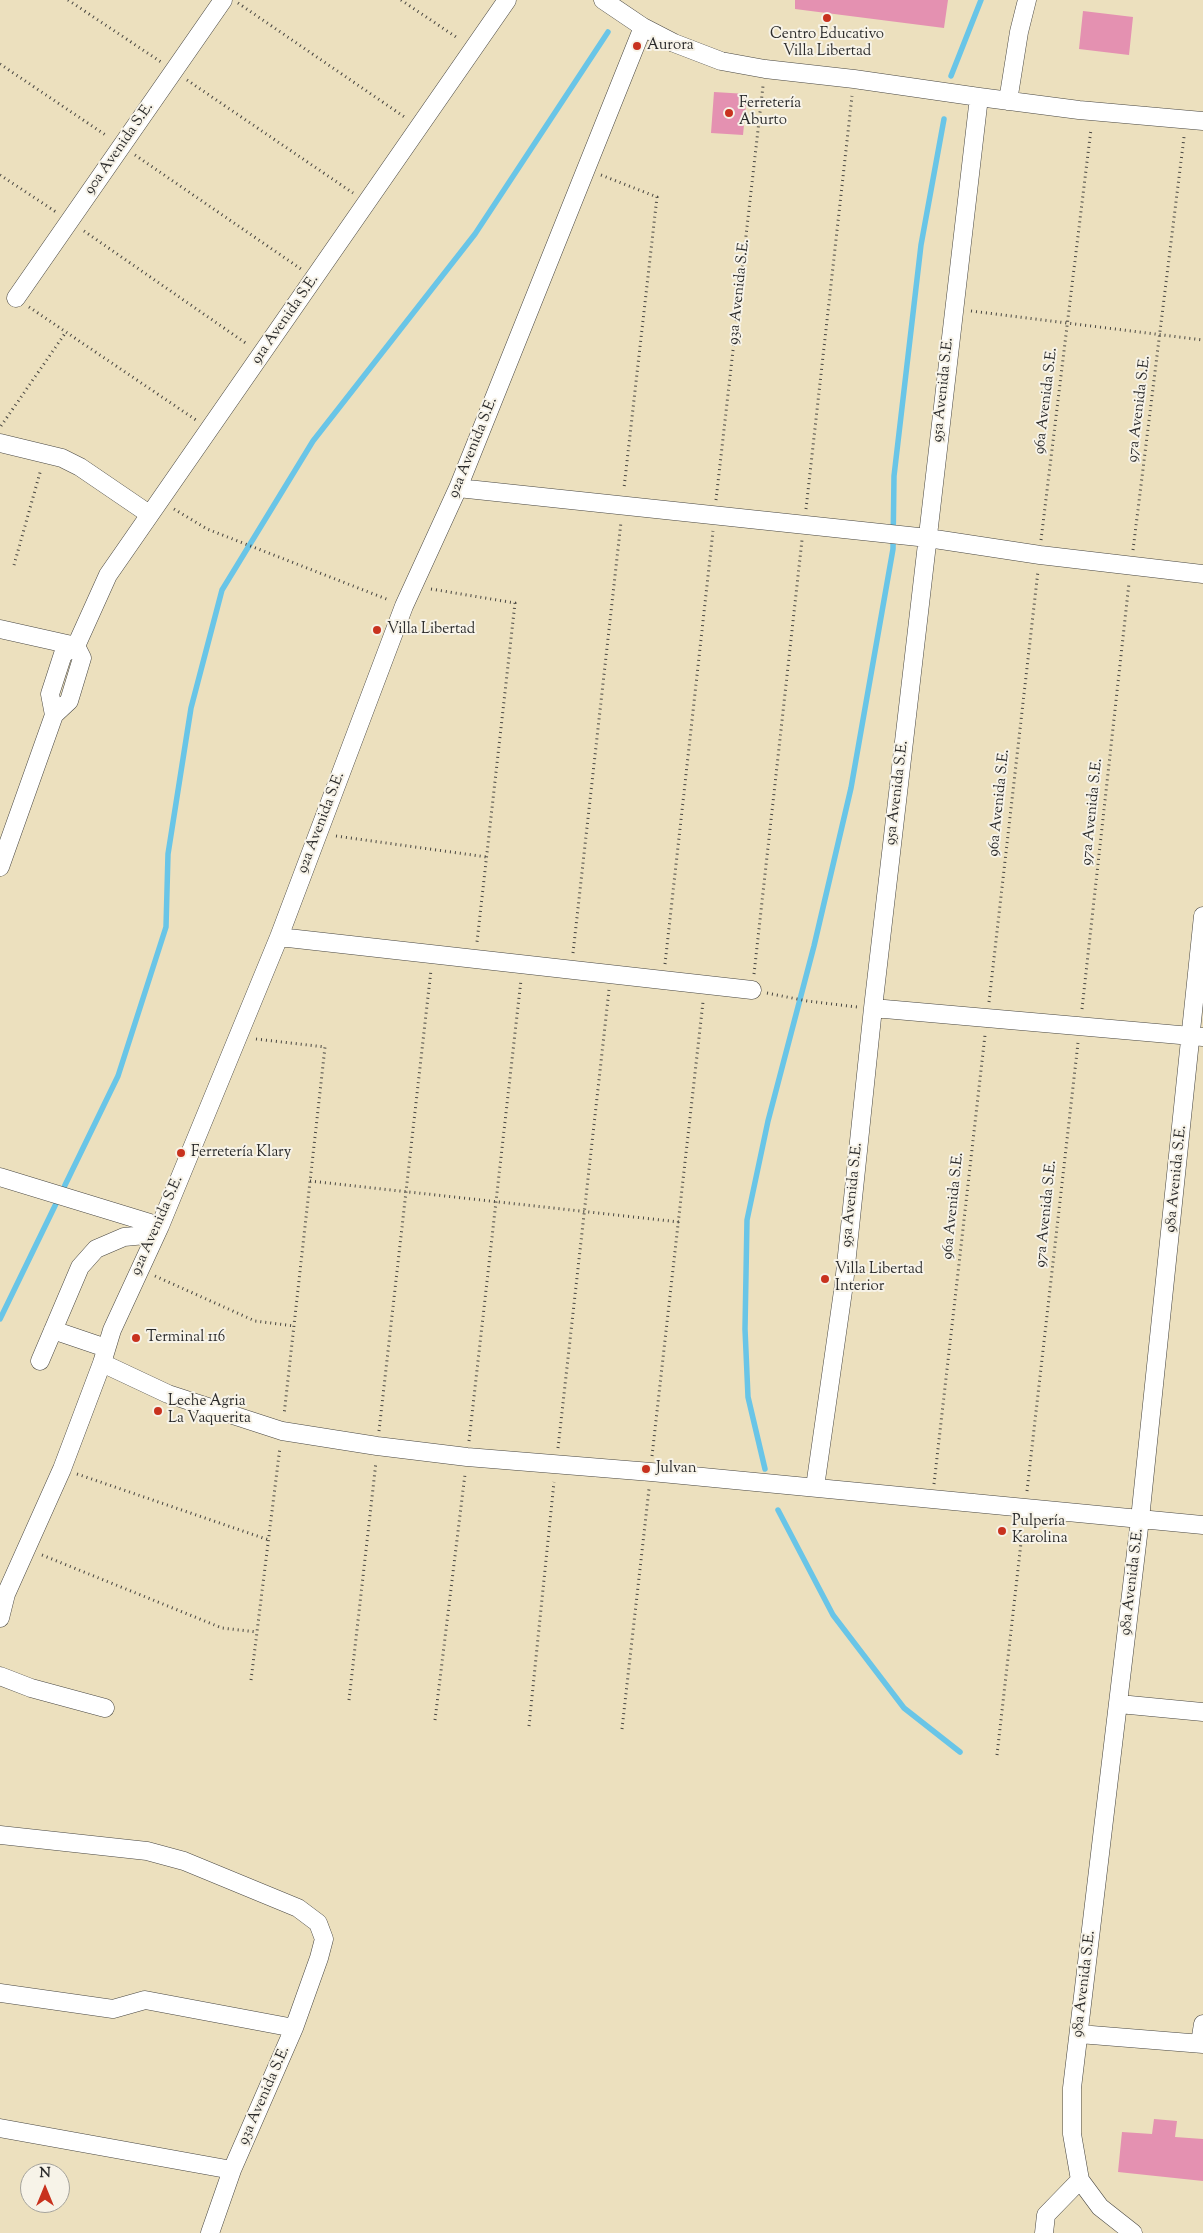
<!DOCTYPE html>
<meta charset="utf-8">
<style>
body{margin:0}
#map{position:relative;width:1203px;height:2233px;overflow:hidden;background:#ece0be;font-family:"Sorts Mill Goudy",serif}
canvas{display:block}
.north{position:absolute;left:20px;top:2163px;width:50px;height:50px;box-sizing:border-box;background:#f7f3e8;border:1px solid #a5a39c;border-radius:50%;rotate:0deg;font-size:14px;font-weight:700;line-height:20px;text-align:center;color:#2b2b2b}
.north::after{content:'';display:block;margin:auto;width:18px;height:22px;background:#c8321e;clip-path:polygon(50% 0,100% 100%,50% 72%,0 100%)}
</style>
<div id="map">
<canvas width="1203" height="2233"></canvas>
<div class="north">N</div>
</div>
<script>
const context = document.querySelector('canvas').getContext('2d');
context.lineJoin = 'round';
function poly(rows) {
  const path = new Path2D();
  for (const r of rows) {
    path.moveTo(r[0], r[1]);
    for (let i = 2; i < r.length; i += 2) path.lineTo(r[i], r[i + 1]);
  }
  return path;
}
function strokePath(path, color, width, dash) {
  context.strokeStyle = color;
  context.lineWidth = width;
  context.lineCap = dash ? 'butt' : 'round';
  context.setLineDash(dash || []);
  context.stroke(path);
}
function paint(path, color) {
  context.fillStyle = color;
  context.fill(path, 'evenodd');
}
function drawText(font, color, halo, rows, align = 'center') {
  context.font = font + ' "Sorts Mill Goudy",serif';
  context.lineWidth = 4;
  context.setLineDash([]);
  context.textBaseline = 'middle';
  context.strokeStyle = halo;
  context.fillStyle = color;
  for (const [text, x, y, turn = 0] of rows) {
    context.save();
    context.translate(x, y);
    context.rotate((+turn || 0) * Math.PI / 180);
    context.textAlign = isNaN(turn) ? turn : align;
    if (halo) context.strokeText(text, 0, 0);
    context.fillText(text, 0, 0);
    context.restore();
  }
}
const stream = poly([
 [951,76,981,0],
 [0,1319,118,1076,166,927,168,854,191,708,222,590,313,441,475,234,608,32],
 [765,1469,748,1397,745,1329,747,1220,768,1121,814,946,851,788,893,549,894,476,921,245,944,119],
 [778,1510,833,1615,904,1708,960,1752]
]);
const building = poly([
 [795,0,948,0,944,28,795,9],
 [1083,11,1133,17,1129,55,1079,49],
 [714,92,747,94,743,135,711,133],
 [1154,2119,1177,2121,1175,2137,1203,2139,1203,2181,1118,2172,1122,2132,1152,2134]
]);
const path = poly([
 [68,0,161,62],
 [401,0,459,39],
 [238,3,406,118],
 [0,64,107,136],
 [187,80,353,193],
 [135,155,301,269],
 [0,175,56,212],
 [601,175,657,197,624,488],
 [84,231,247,344],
 [29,307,196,420],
 [971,311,1203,340],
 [1,426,66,332],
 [716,500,763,86],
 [174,509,207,529,389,600],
 [806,509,852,96],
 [1041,540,1091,129],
 [1133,550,1184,137],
 [14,565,41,469],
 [431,589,515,603,477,942],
 [336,836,487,857],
 [573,953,621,522],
 [665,964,713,531],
 [754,974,802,540],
 [767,993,807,1001,857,1007],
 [989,1002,1038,571],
 [1082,1009,1129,583],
 [256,1039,325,1047,284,1415],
 [310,1181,679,1222],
 [155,1276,255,1321,294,1326],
 [379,1431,431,970],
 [469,1441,521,980],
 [558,1448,609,990],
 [652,1456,703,1002],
 [77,1474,269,1540],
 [934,1484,985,1035],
 [1027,1491,1078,1043],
 [42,1555,222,1628,257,1632],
 [251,1680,280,1447],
 [349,1700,376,1462],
 [435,1720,465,1474],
 [529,1726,554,1482],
 [622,1729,649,1489],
 [997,1755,1023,1525]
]);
const minor = poly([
 [603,0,643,27,674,43,721,61,765,69,854,79,979,97,1079,110,1203,121],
 [1008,101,1019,32,1027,0],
 [16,298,223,0],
 [0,443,62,458,80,467,149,514],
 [458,488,928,538,1040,555,1203,574],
 [0,629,76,646],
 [54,715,50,694,63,654,76,646,108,575,507,0],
 [0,867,54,715,69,701,82,658,76,646],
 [279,937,752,990],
 [873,1008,1203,1037],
 [0,1177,160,1226],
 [53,1330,106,1348],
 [40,1361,80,1267,96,1249,124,1237,156,1234],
 [102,1363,168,1394,282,1431,377,1446,467,1457,651,1472,1203,1525],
 [815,1487,844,1284,873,1008,979,97],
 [0,1618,6,1594,62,1469,102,1363,112,1330,160,1226,279,937,404,606,458,488,643,27],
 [0,1676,31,1688,105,1708],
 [1119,1704,1203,1712],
 [0,1835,147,1851,184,1861,298,1908,318,1923,324,1939,319,1958,294,2028,232,2170,210,2233],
 [0,1993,113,2009,145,2000,294,2028],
 [1079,2034,1203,2044],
 [1200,2043,1203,2024],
 [0,2128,232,2170],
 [1044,2233,1046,2215,1080,2180],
 [1133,2233,1100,2207,1080,2180,1072,2134,1072,2088,1140,1519,1203,916]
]);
const markers = [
 [827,18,5,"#c8321e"],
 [637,46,5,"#c8321e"],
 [729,113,5,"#c8321e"],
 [377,630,5,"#c8321e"],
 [181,1153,5,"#c8321e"],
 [825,1279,5,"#c8321e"],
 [136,1338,5,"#c8321e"],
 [158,1411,5,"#c8321e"],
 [646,1469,5,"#c8321e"],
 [1002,1531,5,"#c8321e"]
];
const poiNames = [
 ["Centro Educativo",827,35,"center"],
 ["Villa Libertad",827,52,"center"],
 ["Aurora",647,46],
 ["Ferretería",739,104],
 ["Aburto",739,121],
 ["Villa Libertad",387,630],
 ["Ferretería Klary",191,1153],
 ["Villa Libertad",835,1270],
 ["Interior",835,1287],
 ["Terminal 116",146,1338],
 ["Leche Agria",168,1402],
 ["La Vaquerita",168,1419],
 ["Julvan",656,1469],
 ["Pulpería",1012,1522],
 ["Karolina",1012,1539]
];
const streetNames = [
 ["90a Avenida S.E.",120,149,-55],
 ["93a Avenida S.E.",740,292,-84],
 ["91a Avenida S.E.",286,320,-55],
 ["95a Avenida S.E.",944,390,-84],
 ["96a Avenida S.E.",1047,401,-83],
 ["97a Avenida S.E.",1140,409,-83],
 ["92a Avenida S.E.",474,448,-68],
 ["95a Avenida S.E.",898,793,-83],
 ["96a Avenida S.E.",1000,803,-84],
 ["97a Avenida S.E.",1093,812,-84],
 ["92a Avenida S.E.",322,823,-69],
 ["98a Avenida S.E.",1177,1179,-84],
 ["95a Avenida S.E.",853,1195,-84],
 ["96a Avenida S.E.",954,1206,-84],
 ["97a Avenida S.E.",1047,1214,-84],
 ["92a Avenida S.E.",158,1226,-66],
 ["98a Avenida S.E.",1133,1582,-83],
 ["98a Avenida S.E.",1085,1984,-83],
 ["93a Avenida S.E.",265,2096,-66]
];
strokePath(stream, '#69c5e7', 5.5);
paint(building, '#e491b1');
strokePath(minor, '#484641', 19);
strokePath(path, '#484641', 3, [1, 4]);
strokePath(minor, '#fff', 18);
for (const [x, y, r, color] of markers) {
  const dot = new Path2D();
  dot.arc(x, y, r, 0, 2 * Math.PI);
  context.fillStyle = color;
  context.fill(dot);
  strokePath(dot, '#f7f3e8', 2);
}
drawText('15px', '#2b2b2b', '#f7f3e8', poiNames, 'left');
drawText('15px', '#2b2b2b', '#f7f3e8', streetNames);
</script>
